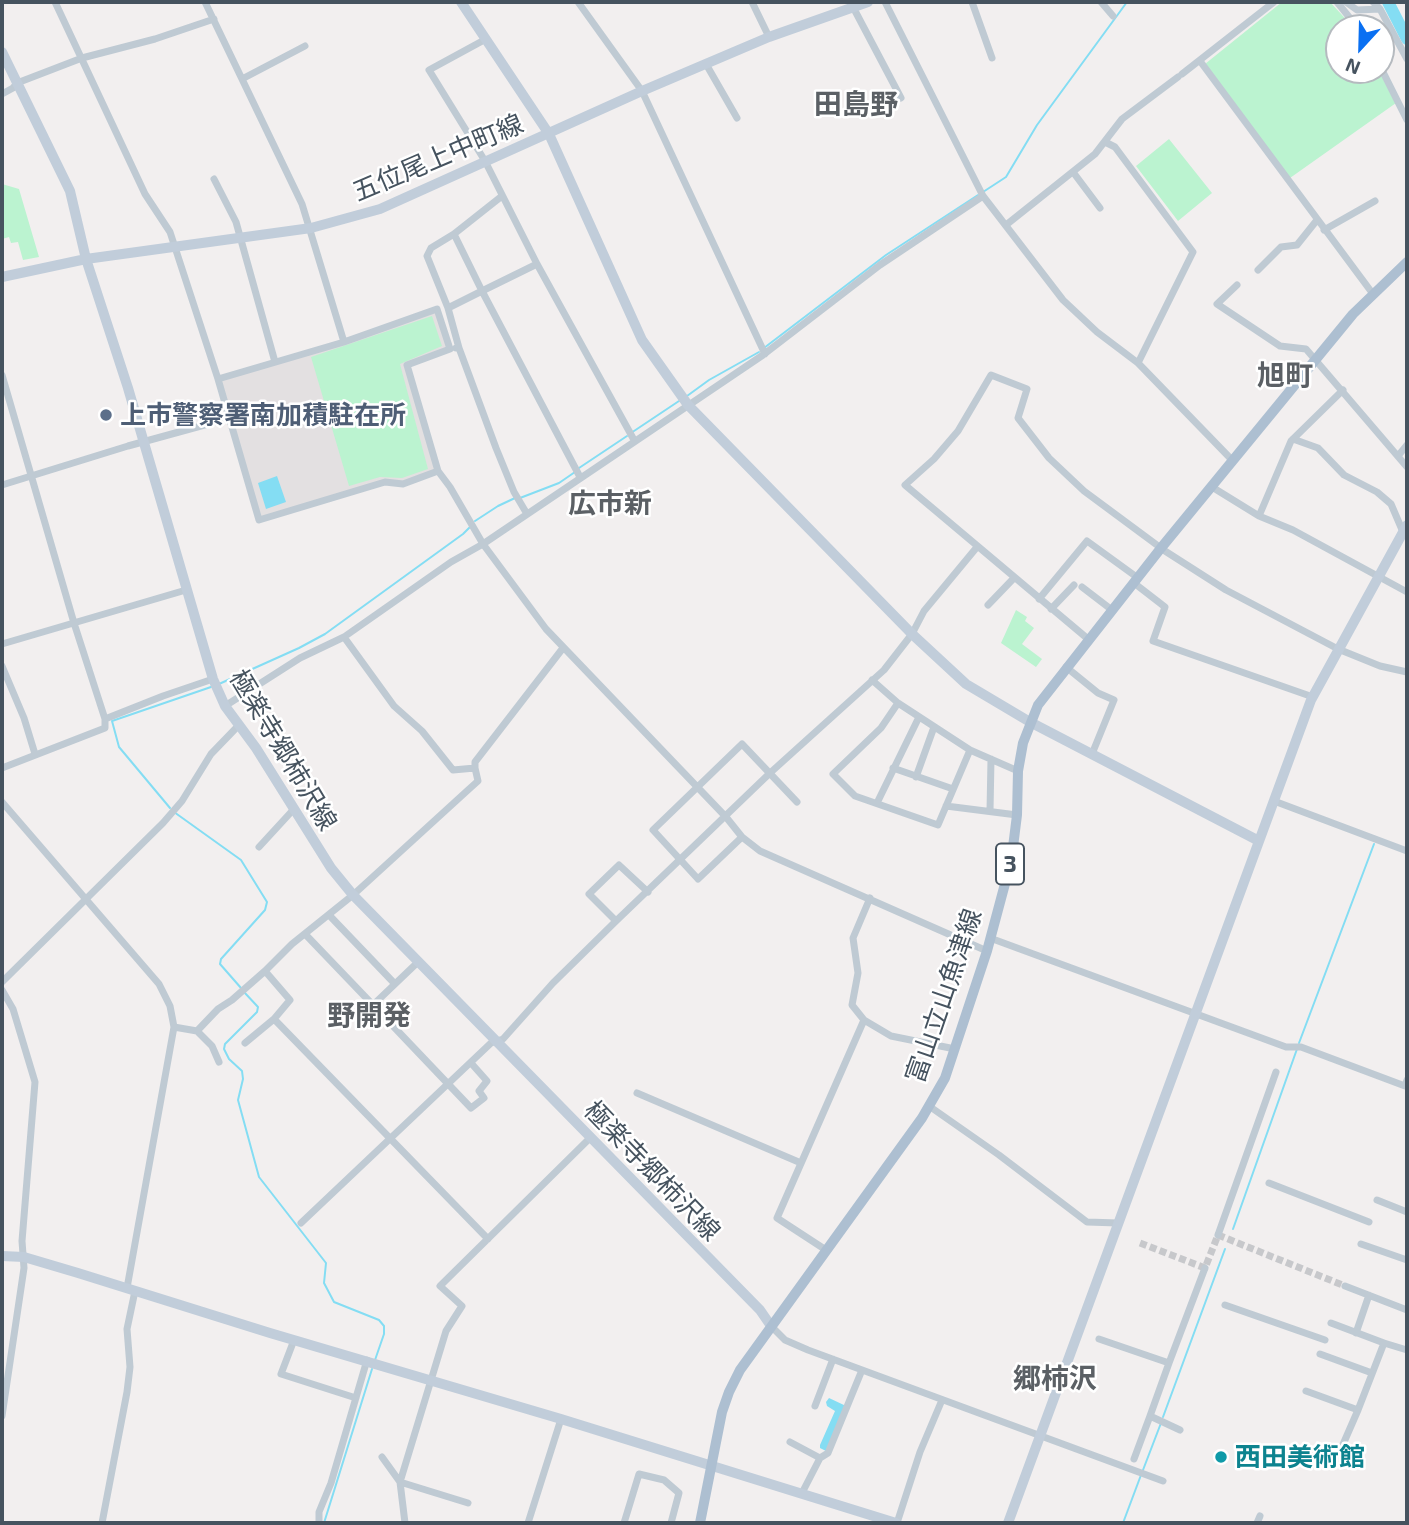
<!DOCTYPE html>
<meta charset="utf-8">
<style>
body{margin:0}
#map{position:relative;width:1409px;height:1525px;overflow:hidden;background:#f2efef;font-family:"Exo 2",sans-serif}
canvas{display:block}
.frame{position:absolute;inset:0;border:4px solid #46535f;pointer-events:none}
.north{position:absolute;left:1325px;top:14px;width:70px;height:70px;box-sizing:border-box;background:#fff;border:2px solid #b5babf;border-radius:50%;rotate:202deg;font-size:19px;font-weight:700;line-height:28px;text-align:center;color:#46535f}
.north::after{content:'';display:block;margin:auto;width:24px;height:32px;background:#0a70f2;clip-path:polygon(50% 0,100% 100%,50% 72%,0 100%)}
</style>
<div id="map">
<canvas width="1409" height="1525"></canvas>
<div class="frame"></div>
<div class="north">N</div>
</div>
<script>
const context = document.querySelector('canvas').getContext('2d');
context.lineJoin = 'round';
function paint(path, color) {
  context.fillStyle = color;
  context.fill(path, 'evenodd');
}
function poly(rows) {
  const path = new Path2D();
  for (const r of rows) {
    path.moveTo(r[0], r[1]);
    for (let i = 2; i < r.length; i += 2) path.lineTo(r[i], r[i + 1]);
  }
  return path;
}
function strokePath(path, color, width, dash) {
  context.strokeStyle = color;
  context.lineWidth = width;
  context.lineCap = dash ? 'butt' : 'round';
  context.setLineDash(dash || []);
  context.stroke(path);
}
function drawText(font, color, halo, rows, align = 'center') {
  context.font = font + ' "Exo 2","Noto Sans JP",sans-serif';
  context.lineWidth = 5;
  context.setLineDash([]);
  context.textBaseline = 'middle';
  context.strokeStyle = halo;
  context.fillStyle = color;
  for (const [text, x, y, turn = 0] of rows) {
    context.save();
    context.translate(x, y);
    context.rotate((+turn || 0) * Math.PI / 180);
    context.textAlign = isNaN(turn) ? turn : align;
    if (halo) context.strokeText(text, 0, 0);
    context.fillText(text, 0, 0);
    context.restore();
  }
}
const education = poly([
 [437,309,450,349,407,365,438,471,403,484,385,482,259,520,218,379]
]);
const green = poly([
 [1282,2,1330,2,1354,28,1339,28,1339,70,1379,70,1396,103,1290,178,1205,64],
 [1169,139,1212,193,1178,221,1136,166],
 [2,184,19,189,39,257,23,260,18,242,11,243,9,237,2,239],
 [432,316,442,346,400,364,428,469,402,478,380,477,349,486,311,357],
 [1016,610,1027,617,1025,621,1034,628,1022,644,1042,659,1036,667,1001,643]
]);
const water = poly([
 [277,476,286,502,266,509,258,483],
 [829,1398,846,1406,826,1451,820,1448,820,1445,835,1411,827,1406,826,1402]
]);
const stream = poly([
 [983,192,1006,177,1037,125,1127,2],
 [764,348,886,255,978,195],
 [687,396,709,380,759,352],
 [631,433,679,401],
 [579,468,627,436],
 [520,498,559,483,575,472],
 [475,521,498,506,515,498],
 [219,684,299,648,325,634,463,534,471,526],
 [170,808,119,747,112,721,211,687],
 [174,812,241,860,267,902,265,910,221,959,220,964,241,988],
 [244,992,258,1007,257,1012,225,1044,224,1049,229,1059,242,1071,243,1079,238,1100,259,1177,326,1263,324,1283,334,1302,379,1320,384,1326,384,1334,375,1360],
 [1299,1043,1374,844],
 [1233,1229,1297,1049],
 [1163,1417,1225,1249],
 [1143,1470,1161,1423],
 [324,1523,372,1369],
 [1123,1523,1141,1475]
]);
const river = poly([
 [1388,2,1407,39]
]);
const streetTunnel = poly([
 [1140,1243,1205,1268,1218,1235,1345,1286]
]);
const street = poly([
 [55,2,145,194,170,232,218,379],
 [205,2,302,204,344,342],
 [578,2,642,91,765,354],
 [752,2,769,37],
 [885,2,983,196,1063,300,1097,332,1138,363,1233,461],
 [972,2,992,58],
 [1101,2,1113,16],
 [1337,2,1358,28],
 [1346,2,1357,10,1380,9,1373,2],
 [853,7,901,98],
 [1380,9,1407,59],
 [486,39,429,70,485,161,537,264,634,440],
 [1200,61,1373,294],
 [706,64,737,118],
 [1381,68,1407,120],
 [1182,74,1274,2],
 [242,79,305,46],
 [2,94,13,88,17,83,82,58,155,39,214,19],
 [1105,142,1115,147,1193,252,1138,363],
 [1073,172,1100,208],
 [214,179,236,222,275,362],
 [1006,225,1095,154,1122,119,1178,77],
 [1324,230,1375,201],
 [454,234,482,291,448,308,427,256,431,248,454,234],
 [454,234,502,196],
 [537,264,482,291,580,477],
 [1258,270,1281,247,1297,245,1317,220],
 [1237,285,1217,304,1280,346,1306,349,1407,467],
 [448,308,459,348,456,348],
 [459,348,496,448,514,492,527,514],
 [2,375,74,623,105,719],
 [1343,390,1291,441,1259,516,1293,530,1407,592],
 [1293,439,1318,448,1344,475,1377,492,1391,504,1403,532],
 [1398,456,1407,445],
 [438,471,403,484,385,482,259,520,218,379,344,342,437,309,450,349,407,365,438,471,450,487,483,544,546,629,726,817,742,837,760,851,987,951],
 [2,485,128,446,230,418],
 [1212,487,1259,516],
 [1134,583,1165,607,1153,641,1313,697],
 [1082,587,1112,610],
 [1039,599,1087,541,1138,578],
 [988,605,1014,578],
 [1051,609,1074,585],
 [344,637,394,706,422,731,453,770,475,768,475,762,563,648],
 [1088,639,905,485,934,459,958,431,991,375,1027,389,1018,418,1049,458,1084,491,1165,551,1226,590,1338,649,1380,666,1407,672],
 [2,644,186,590],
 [2,666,24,718,35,754],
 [1066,667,1098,693,1114,700,1092,754],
 [872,680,898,703,970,750,1018,771],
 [898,703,881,728,833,774,855,796,938,825,970,750],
 [225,706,300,658,344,637,451,562,483,544,763,355,880,265,983,196],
 [2,768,105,728,105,719,163,696,213,679],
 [475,768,478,781,468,790,353,895,292,944,265,971,290,1000,274,1019,488,1239],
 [893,768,953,789],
 [916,777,934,727],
 [1274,801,1407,851],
 [2,802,159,984,170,1006,174,1027,127,1288],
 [877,803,919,717],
 [946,806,1017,815],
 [990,811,991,759],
 [742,837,698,879,653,830,742,744,797,802],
 [259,847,293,810],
 [870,898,853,938,858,973,852,1005,864,1020,891,1036,955,1049],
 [329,915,395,984],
 [616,921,589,894,619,865,648,892],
 [305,934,373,1005,418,962],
 [990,938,1286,1047,1301,1047,1405,1086,1407,1080],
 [2,982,163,823,182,801,211,754,239,725],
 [2,990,13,1009,35,1082,22,1241,24,1268,2,1416],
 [373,1005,471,1108,484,1098,479,1091,487,1081,471,1063],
 [174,1027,197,1031,212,1046,219,1062],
 [197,1031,218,1009,232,1000,265,971],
 [245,1043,274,1019],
 [637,1093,801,1163],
 [929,1106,999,1155,1087,1222,1118,1223],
 [1269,1183,1369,1222],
 [1377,1200,1407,1212],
 [301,1223,491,1043,503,1039,553,983,616,921,770,773,884,670,912,634,924,611,977,547],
 [1218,1235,1276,1072],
 [1361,1244,1407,1260],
 [826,1250,777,1218,864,1020],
 [1345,1286,1407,1310],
 [1225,1305,1325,1340],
 [1331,1323,1384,1343,1358,1410],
 [771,1326,785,1340,808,1350,1163,1481],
 [1356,1333,1369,1295],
 [1099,1339,1169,1363,1150,1416],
 [294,1340,281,1374,356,1398],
 [1384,1343,1407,1350],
 [1320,1354,1372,1373],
 [1169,1363,1205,1268],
 [1306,1391,1358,1410,1341,1449],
 [815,1406,833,1359],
 [790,1442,820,1458],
 [382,1457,400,1482,446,1331,462,1306,440,1286,590,1138],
 [1134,1459,1150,1416,1180,1430],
 [802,1493,820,1458,828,1453,862,1370],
 [102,1523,127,1392,130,1367,127,1329,135,1291],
 [319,1523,319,1512,331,1483,367,1360],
 [405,1523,400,1482,468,1503],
 [528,1523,561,1419],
 [624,1523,639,1474,664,1480,679,1493,671,1523],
 [897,1523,920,1452,942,1400],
 [1257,1523,1260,1516]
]);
const secondary = poly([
 [461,2,549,134,642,340,688,405,912,634,966,684,1030,722,1259,841],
 [2,52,70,191,86,259,128,388,213,679,225,706,256,748,331,868,353,895,760,1310,771,1326],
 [2,277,86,259,311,228,380,209,642,91,769,37,868,2],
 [2,1256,24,1257,78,1273,270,1333,561,1419,896,1523],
 [1008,1523,1311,700,1407,525]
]);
const primary = poly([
 [700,1523,722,1412,729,1392,740,1370,922,1118,945,1078,987,951,1006,880,1012,855,1017,815,1018,771,1023,743,1038,705,1161,548,1353,314,1407,262]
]);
const markers = [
 [106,415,7,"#5c6f8a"],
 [1221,1457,7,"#0f9aa8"]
];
const shields = [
 [1010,864,28]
];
const shieldNames = [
 ["3",1010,864]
];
const streetNames = [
 ["五位尾上中町線",438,158,-23],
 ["極楽寺郷柿沢線",283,750,59],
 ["富山立山魚津線",944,996,-71],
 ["極楽寺郷柿沢線",652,1171,46]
];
const serviceNames = [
 ["上市警察署南加積駐在所",120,415]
];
const cultureNames = [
 ["西田美術館",1235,1457]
];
const neighbourhoodNames = [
 ["田島野",856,105],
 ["旭町",1285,376],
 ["広市新",610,504],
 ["野開発",369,1016],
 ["郷柿沢",1055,1379]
];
paint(education, '#e3e0e1');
paint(green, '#bbf3d0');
paint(water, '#84ddf3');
strokePath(stream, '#84ddf3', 2);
strokePath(river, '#84ddf3', 12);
strokePath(streetTunnel, '#c7c8cb', 7, [7, 3.5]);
strokePath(street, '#bfcad3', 7);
strokePath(secondary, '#c1cdda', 10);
strokePath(primary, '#adbfd1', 10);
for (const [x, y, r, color] of markers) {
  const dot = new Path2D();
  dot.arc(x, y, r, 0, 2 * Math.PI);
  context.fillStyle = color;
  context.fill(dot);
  strokePath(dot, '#fff', 2.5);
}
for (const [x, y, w] of shields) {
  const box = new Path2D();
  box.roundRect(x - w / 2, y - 20.5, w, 41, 5);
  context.fillStyle = '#fff';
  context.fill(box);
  strokePath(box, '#46535f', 2);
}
drawText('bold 24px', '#46535f', null, shieldNames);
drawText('26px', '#46535f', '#fff', streetNames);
drawText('bold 26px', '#4e5e75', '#fff', serviceNames, 'left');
drawText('bold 26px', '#0d838f', '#fff', cultureNames, 'left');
drawText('bold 28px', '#5b6065', '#fff', neighbourhoodNames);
</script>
